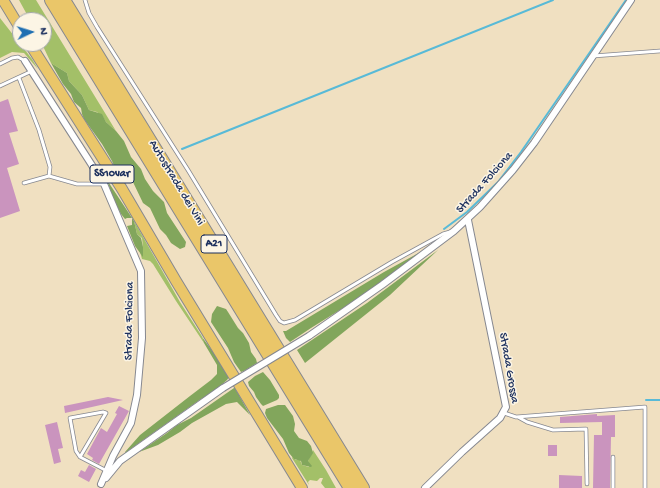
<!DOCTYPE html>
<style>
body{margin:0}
#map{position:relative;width:660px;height:488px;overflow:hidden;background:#f0e0c1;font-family:"Gochi Hand",sans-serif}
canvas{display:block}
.north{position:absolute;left:12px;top:12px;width:40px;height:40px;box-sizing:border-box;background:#fcf5e5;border:1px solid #a2a6af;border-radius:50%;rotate:86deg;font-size:11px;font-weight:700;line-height:16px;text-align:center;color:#1b2f5e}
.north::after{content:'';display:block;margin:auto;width:14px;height:18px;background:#1f6fb2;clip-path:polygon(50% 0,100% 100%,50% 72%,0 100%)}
</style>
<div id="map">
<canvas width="660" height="488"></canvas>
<div class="north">N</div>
</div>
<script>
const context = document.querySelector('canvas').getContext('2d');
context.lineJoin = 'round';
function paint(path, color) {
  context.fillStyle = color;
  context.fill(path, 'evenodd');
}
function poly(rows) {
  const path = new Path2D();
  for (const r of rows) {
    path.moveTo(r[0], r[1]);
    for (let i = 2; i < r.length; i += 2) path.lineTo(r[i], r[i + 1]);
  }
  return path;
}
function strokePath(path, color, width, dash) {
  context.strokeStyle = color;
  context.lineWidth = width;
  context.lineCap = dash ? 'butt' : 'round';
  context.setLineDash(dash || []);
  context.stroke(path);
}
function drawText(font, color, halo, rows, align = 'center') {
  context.font = font + ' "Gochi Hand",sans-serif';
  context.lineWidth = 3;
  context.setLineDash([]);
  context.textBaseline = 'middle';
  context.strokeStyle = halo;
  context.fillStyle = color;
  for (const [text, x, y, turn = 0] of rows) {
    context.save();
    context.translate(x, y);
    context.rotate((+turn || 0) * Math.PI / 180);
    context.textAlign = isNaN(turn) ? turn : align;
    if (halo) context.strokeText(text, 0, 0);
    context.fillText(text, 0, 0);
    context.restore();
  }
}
const green = poly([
 [19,0,36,0,116,131,106,122,103,117,97,112,89,110,82,95,69,81,67,73,51,63,42,44,44,44,44,20,30,20],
 [0,18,32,59,38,69,24,53,12,52,0,58],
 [134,221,180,302,203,338,202,337,204,343,176,301,153,264,150,261,142,259,140,252,143,247,142,238,137,234],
 [313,450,326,470,336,488,325,488,321,483,323,478,320,478,317,481,310,480,308,482,309,485,292,458,292,457,296,460,300,460,302,465,309,467,308,461]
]);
const forest = poly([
 [51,63,67,73,69,81,82,95,89,110,102,114,106,122,116,131,124,141,131,157,141,169,145,179,153,191,164,202,167,213,186,242,185,247,180,249,171,243,166,235,160,229,150,208,143,203,132,180,128,177,123,179,116,171,112,161,102,144,84,119,82,114,81,108,74,102,71,94,63,84],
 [107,180,134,221,137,234,141,238,143,247,143,257,135,246,127,226,132,225,132,218,127,218,125,219,121,214,114,201],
 [433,245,364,295,311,328,290,342,286,338,283,331,286,331,384,272],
 [438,250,390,295,305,363,297,350,367,303],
 [217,306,226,309,228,312,238,328,243,333,249,343,251,352,256,359,257,363,244,371,241,372,234,362,228,348,211,322,212,314],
 [202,337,222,364,229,377,227,380,210,395,201,399,125,453,125,452,140,435,190,396,211,380,217,374,217,365,204,343],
 [263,372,270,380,279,395,279,398,277,400,263,406,261,404,256,397,254,392,249,386,248,382,255,376],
 [234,388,235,388,250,415,237,402,226,404,192,423,180,432,158,445,139,452,167,433,177,425,191,418],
 [278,405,285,405,293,416,295,424,294,431,299,438,307,441,311,446,313,453,308,461,312,466,311,467,302,465,301,461,294,459,289,453,283,439,267,418,265,413,266,409]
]);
const stream = poly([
 [182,149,553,0],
 [444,229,467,212,498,182,521,152,626,0],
 [646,400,660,400]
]);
const building = poly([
 [8,99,18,131,9,133,19,164,7,168,20,211,0,218,0,102],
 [108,397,123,400,65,413,64,406],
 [119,406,129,411,99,464,92,460,93,458,87,454,101,428,107,432,117,414,115,413],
 [597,414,597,416,615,415,615,437,611,437,610,488,593,488,594,435,602,435,602,422,560,423,560,417],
 [57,422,63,448,58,449,61,462,54,464,45,425],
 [548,445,557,445,557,456,548,456],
 [89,465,96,469,89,482,78,476,81,470,85,472],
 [559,475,582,476,582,488,559,488]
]);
const service = poly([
 [85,0,89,13,97,27,188,170,276,315,280,321,284,323,295,320,392,262,443,234,450,232],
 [593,56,660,51],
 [0,64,12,58,18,57,25,61],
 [19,78,39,130,50,167,49,176],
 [0,86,32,71],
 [24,183,49,176,77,184,104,184],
 [504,413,516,417,645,407,645,488],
 [518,417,527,422,553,430,586,429,587,484],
 [80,457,106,413,103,412,70,418,76,451,80,457,107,471],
 [613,488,613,457]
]);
const minor = poly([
 [25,61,104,184,141,271,142,338,137,395,131,423,113,456,101,484],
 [309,336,382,285,454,231,480,207,513,170,534,143,631,0],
 [106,478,120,461,223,388],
 [425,488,462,452,500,418,506,407,468,220]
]);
const trunk = poly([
 [3,0,20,28],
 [30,44,122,189,176,281,302,488]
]);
const motorway = poly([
 [51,0,350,488],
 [64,0,363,488]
]);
const minorBridge = poly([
 [223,388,309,336]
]);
const shields = [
 [112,174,44],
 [214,244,26]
];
const shieldNames = [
 ["SS10var",112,174],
 ["A21",214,244]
];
const streetNames = [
 ["Autostrada dei Vini",176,183,59],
 ["Strada Folciona",485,183,-48],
 ["Strada Folciona",130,321,-89],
 ["Strada Grossa",508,368,80]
];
paint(green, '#a3c068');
paint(forest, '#82a65c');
strokePath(stream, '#58bad7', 2);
paint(building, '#ca94be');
strokePath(service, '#868890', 4.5);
strokePath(minor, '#868890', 8);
strokePath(trunk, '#868890', 12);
strokePath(motorway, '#868890', 14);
strokePath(service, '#fff', 3);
strokePath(minor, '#fff', 6);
strokePath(trunk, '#eac669', 10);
strokePath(motorway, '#eac669', 12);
strokePath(minorBridge, '#868890', 8, []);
strokePath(minorBridge, '#fff', 6);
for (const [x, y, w] of shields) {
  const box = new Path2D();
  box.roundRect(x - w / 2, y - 9, w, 18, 3);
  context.fillStyle = '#fcf5e5';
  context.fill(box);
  strokePath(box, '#1b2f5e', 1);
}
drawText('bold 11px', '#1b2f5e', null, shieldNames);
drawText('12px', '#1b2f5e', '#fcf5e5', streetNames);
</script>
